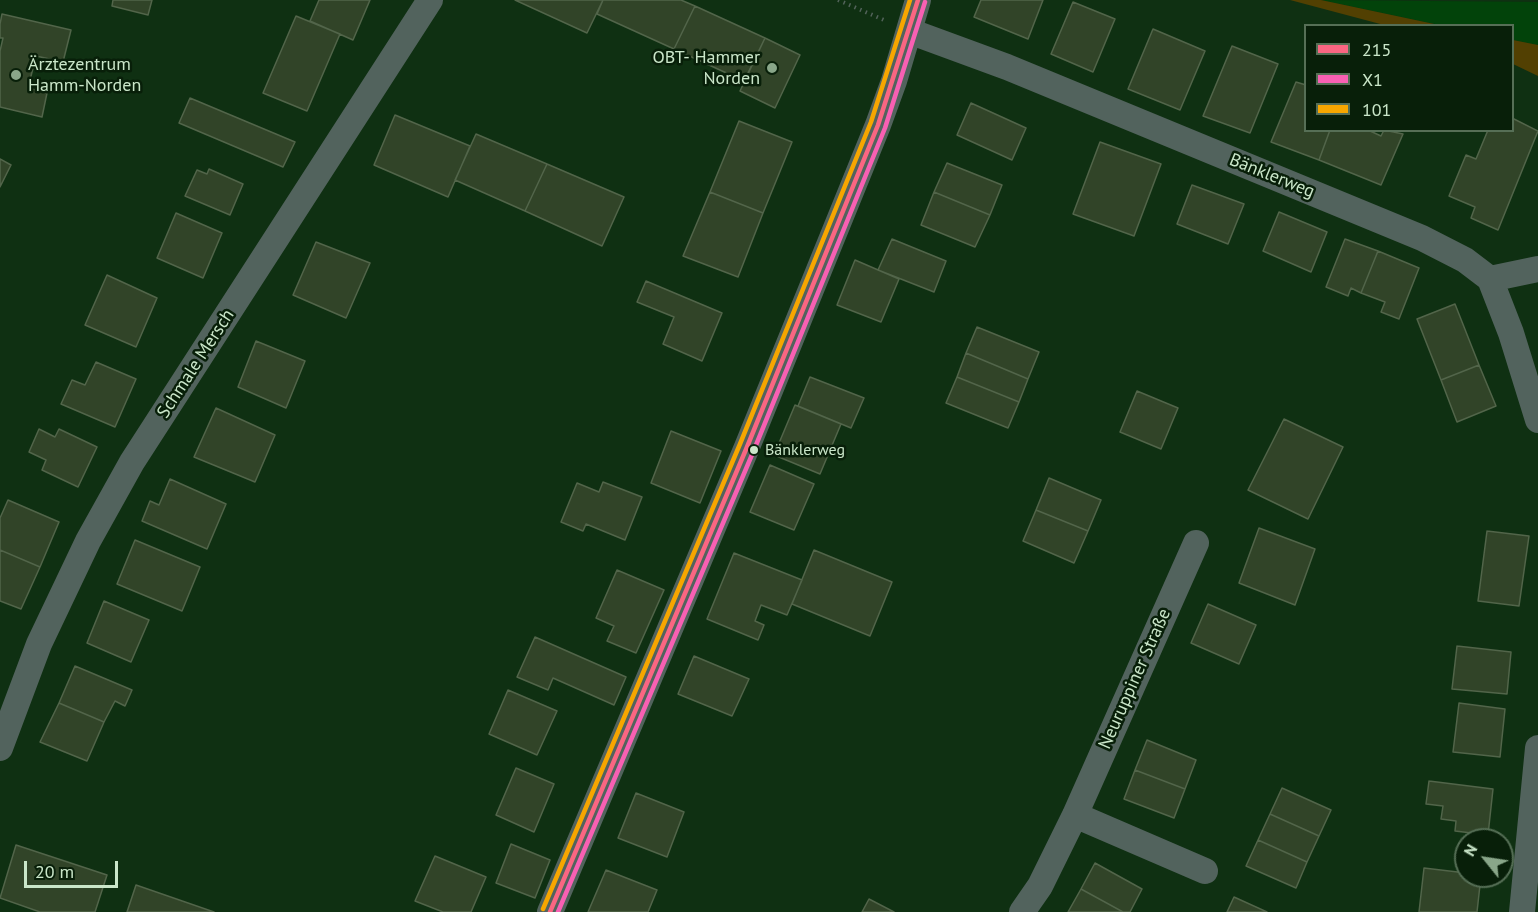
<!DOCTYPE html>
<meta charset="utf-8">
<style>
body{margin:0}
#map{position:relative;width:1538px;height:912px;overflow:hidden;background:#0f3012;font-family:"PT Sans",sans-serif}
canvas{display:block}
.legend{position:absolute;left:1304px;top:24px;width:210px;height:108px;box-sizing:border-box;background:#081f09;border:2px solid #566f56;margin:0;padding:8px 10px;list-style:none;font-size:18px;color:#cae6c9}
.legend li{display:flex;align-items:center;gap:12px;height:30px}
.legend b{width:30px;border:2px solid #566f56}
.north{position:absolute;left:1454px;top:828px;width:60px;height:60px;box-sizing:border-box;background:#081f09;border:2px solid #566f56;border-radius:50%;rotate:300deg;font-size:16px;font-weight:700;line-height:24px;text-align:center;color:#cae6c9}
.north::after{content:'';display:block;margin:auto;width:21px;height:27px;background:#89a689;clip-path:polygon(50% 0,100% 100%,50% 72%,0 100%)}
.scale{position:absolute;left:24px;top:861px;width:94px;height:27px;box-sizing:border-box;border:3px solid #cae6c9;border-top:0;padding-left:8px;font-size:18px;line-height:21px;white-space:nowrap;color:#cae6c9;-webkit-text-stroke:4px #081f09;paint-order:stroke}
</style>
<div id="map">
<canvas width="1538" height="912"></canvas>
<ul class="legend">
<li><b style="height:8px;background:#fa6682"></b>215</li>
<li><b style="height:8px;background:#f860b3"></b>X1</li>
<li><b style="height:8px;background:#f7a600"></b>101</li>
</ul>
<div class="north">N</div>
<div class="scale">20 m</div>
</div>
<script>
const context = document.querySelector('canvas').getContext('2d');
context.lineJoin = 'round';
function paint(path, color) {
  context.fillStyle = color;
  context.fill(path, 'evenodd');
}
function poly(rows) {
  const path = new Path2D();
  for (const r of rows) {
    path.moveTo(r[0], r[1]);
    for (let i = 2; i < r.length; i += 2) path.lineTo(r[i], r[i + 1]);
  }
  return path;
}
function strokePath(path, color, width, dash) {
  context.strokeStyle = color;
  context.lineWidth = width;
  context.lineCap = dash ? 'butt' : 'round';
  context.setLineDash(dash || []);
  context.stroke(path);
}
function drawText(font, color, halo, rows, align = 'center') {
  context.font = font + ' "PT Sans",sans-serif';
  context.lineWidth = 5;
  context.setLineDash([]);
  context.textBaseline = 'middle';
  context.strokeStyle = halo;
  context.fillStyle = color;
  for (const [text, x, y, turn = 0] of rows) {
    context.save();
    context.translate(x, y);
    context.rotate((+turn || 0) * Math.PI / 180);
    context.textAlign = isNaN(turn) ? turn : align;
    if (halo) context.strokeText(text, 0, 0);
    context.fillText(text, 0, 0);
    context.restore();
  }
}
const built = poly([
 [1321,0,1538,2,1538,45,1513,40,1512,26,1439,25]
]);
const green = poly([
 [1290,0,1321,0,1439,25,1384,25],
 [1513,40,1538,45,1538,76,1513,64]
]);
const building = poly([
 [113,0,152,0,148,15,112,6,113,0],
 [319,0,370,0,353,40,310,21,319,0],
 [515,0,603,0,587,33,515,0],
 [603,0,681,0,695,6,674,49,597,14,603,0],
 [981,0,1043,0,1028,39,974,17,981,0],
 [1073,2,1115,19,1093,72,1051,54,1073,2],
 [695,6,765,38,744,81,674,49,695,6],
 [2,14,71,30,63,62,36,56,28,88,47,93,42,117,0,107,0,51,3,38,0,38,0,24,2,14],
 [296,16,340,34,307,111,263,93,296,16],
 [1153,29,1205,51,1180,110,1128,89,1153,29],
 [765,38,800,55,775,108,740,91,765,38],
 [1232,46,1278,64,1250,133,1203,116,1232,46],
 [1296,82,1306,85,1306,130,1330,130,1319,160,1271,142,1296,82],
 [190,98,295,142,283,167,179,123,190,98],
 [971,103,1026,128,1012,160,957,135,971,103],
 [395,115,470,146,448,197,374,165,395,115],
 [1512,118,1538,131,1498,230,1471,218,1475,207,1449,196,1466,155,1476,159,1488,130,1512,130,1512,118],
 [739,121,792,142,763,213,710,192,739,121],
 [1330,130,1368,130,1381,136,1384,130,1403,134,1381,185,1319,160,1330,130],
 [476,134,547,164,525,211,455,180,476,134],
 [1100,142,1161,164,1134,236,1073,214,1100,142],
 [0,159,11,165,0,187,0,159],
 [947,163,1002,185,990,215,934,192,947,163],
 [547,164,624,197,602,246,525,211,547,164],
 [209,169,243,184,230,215,185,196,197,170,207,174,209,169],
 [1192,185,1244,204,1228,244,1177,224,1192,185],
 [710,192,763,213,738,277,683,256,710,192],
 [934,192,990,215,975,247,921,225,934,192],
 [1279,212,1327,232,1311,272,1263,251,1279,212],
 [176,213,222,233,203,278,157,258,176,213],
 [892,239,946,261,934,292,878,270,892,239],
 [1345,239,1378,251,1361,293,1351,288,1348,296,1326,287,1345,239],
 [316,242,370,263,346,318,293,295,316,242],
 [1378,251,1419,268,1399,319,1381,312,1385,302,1361,293,1378,251],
 [855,260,899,279,881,322,837,305,855,260],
 [107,275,157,298,136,347,85,325,107,275],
 [646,281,722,313,702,361,663,344,674,317,637,302,646,281],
 [1455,304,1479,365,1441,380,1417,319,1455,304],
 [977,327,1039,352,1028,379,966,353,977,327],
 [256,341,305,361,286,408,238,387,256,341],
 [966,353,1028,379,1019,402,957,377,966,353],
 [96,362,136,379,115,427,61,404,72,380,85,385,96,362],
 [1479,365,1496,406,1457,422,1441,380,1479,365],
 [810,377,864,398,851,428,798,406,810,377],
 [957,377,1019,402,1008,428,946,403,957,377],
 [1137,391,1178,408,1161,449,1120,432,1137,391],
 [795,405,841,424,820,474,774,455,795,405],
 [216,408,275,435,255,482,194,457,216,408],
 [1284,419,1343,447,1308,519,1248,490,1284,419],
 [39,429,55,437,59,429,97,447,78,487,42,470,46,460,29,452,39,429],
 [671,431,721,451,700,503,651,483,671,431],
 [770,465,814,484,794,530,750,512,770,465],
 [1049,478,1101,500,1088,531,1036,510,1049,478],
 [170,479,226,504,207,549,142,521,150,501,159,505,170,479],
 [603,482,642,497,625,540,586,524,583,531,561,522,577,483,599,492,603,482],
 [8,500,59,522,40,567,0,550,0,518,8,500],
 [1036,510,1088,531,1074,563,1023,541,1036,510],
 [1259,528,1315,549,1295,605,1239,583,1259,528],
 [1487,531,1529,536,1519,606,1478,601,1487,531],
 [135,540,200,567,182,611,117,584,135,540],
 [0,550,40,567,21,609,0,601,0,550],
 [814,550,892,582,870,636,792,604,814,550],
 [734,553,802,580,787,615,761,605,755,621,764,625,758,640,707,619,734,553],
 [617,570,664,590,636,653,607,641,614,626,596,618,617,570],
 [104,601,149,620,131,662,87,643,104,601],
 [1208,604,1256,625,1239,664,1191,643,1208,604],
 [535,637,626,677,614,705,553,678,548,690,517,677,535,637],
 [1457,646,1511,652,1507,694,1452,689,1457,646],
 [694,656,749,679,732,716,678,694,694,656],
 [75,666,132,690,125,706,115,701,104,722,59,703,75,666],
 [508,690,557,711,537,755,489,734,508,690],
 [59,703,104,722,87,761,40,742,59,703],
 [1459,703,1505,709,1500,757,1453,752,1459,703],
 [1147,740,1196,760,1185,789,1135,770,1147,740],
 [516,768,554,784,534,832,496,815,516,768],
 [1135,770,1185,789,1174,818,1124,799,1135,770],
 [1429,781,1493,789,1488,835,1455,831,1456,821,1441,819,1443,806,1426,804,1429,781],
 [1282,788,1331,810,1319,836,1270,814,1282,788],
 [636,793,684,812,667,857,618,838,636,793],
 [1270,814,1319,836,1307,862,1258,840,1270,814],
 [1258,840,1307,862,1296,888,1246,866,1258,840],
 [511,844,550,860,535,898,496,883,511,844],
 [16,845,107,875,95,912,40,912,0,898,16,845],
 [435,856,486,877,471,912,443,912,415,901,435,856],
 [1095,863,1142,889,1130,912,1123,912,1081,889,1095,863],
 [1424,868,1466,873,1466,876,1481,876,1477,912,1419,912,1424,868],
 [606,870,657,890,648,912,588,912,606,870],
 [136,885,214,912,127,912,136,885],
 [1081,889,1123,912,1068,912,1081,889],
 [1234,897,1267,912,1227,912,1234,897],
 [869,899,894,912,862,912,869,899]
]);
const path = poly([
 [838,0,884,20]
]);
const minor = poly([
 [909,31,1007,67,1422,238,1465,260,1490,279,1511,333,1538,420],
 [1490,279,1538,269],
 [0,748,39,644,88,541,132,462,430,0],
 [1075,815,1205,871],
 [550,912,747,447,878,125,894,81,918,0],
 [1022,912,1040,886,1075,815,1196,543],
 [1522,912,1538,748]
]);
const bus1 = poly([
 [550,912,747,447,878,125,918,0]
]);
const bus2 = poly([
 [558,912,754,450,885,128,925,2]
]);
const bus3 = poly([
 [543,909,740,444,871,122,910,0]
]);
const markers = [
 [772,68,6,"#89a689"],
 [16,75,6,"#89a689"],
 [754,450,5,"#cae6c9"]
];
const busNames = [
 ["Bänklerweg",765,450]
];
const poiNames = [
 ["OBT- Hammer",760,58],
 ["Norden",760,79],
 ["Ärztezentrum",28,65,"left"],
 ["Hamm-Norden",28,86,"left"]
];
const streetNames = [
 ["Bänklerweg",1272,176,22],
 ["Schmale Mersch",196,364,-57],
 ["Neuruppiner Straße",1135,679,-66]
];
paint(built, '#02430a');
paint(green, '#524002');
paint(building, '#314428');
strokePath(building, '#52654a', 1.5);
strokePath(path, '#52635a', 4, [1.5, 4.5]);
strokePath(minor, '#52635d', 26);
strokePath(bus1, '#fa6682', 4.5);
strokePath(bus2, '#f860b3', 4.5);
strokePath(bus3, '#f7a600', 4.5);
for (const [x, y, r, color] of markers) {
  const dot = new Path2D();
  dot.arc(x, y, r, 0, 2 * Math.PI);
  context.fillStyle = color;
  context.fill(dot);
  strokePath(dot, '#081f09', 2);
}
drawText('16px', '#cae6c9', '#081f09', busNames, 'left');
drawText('18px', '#cae6c9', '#081f09', poiNames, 'right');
drawText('18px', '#cae6c9', '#081f09', streetNames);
</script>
